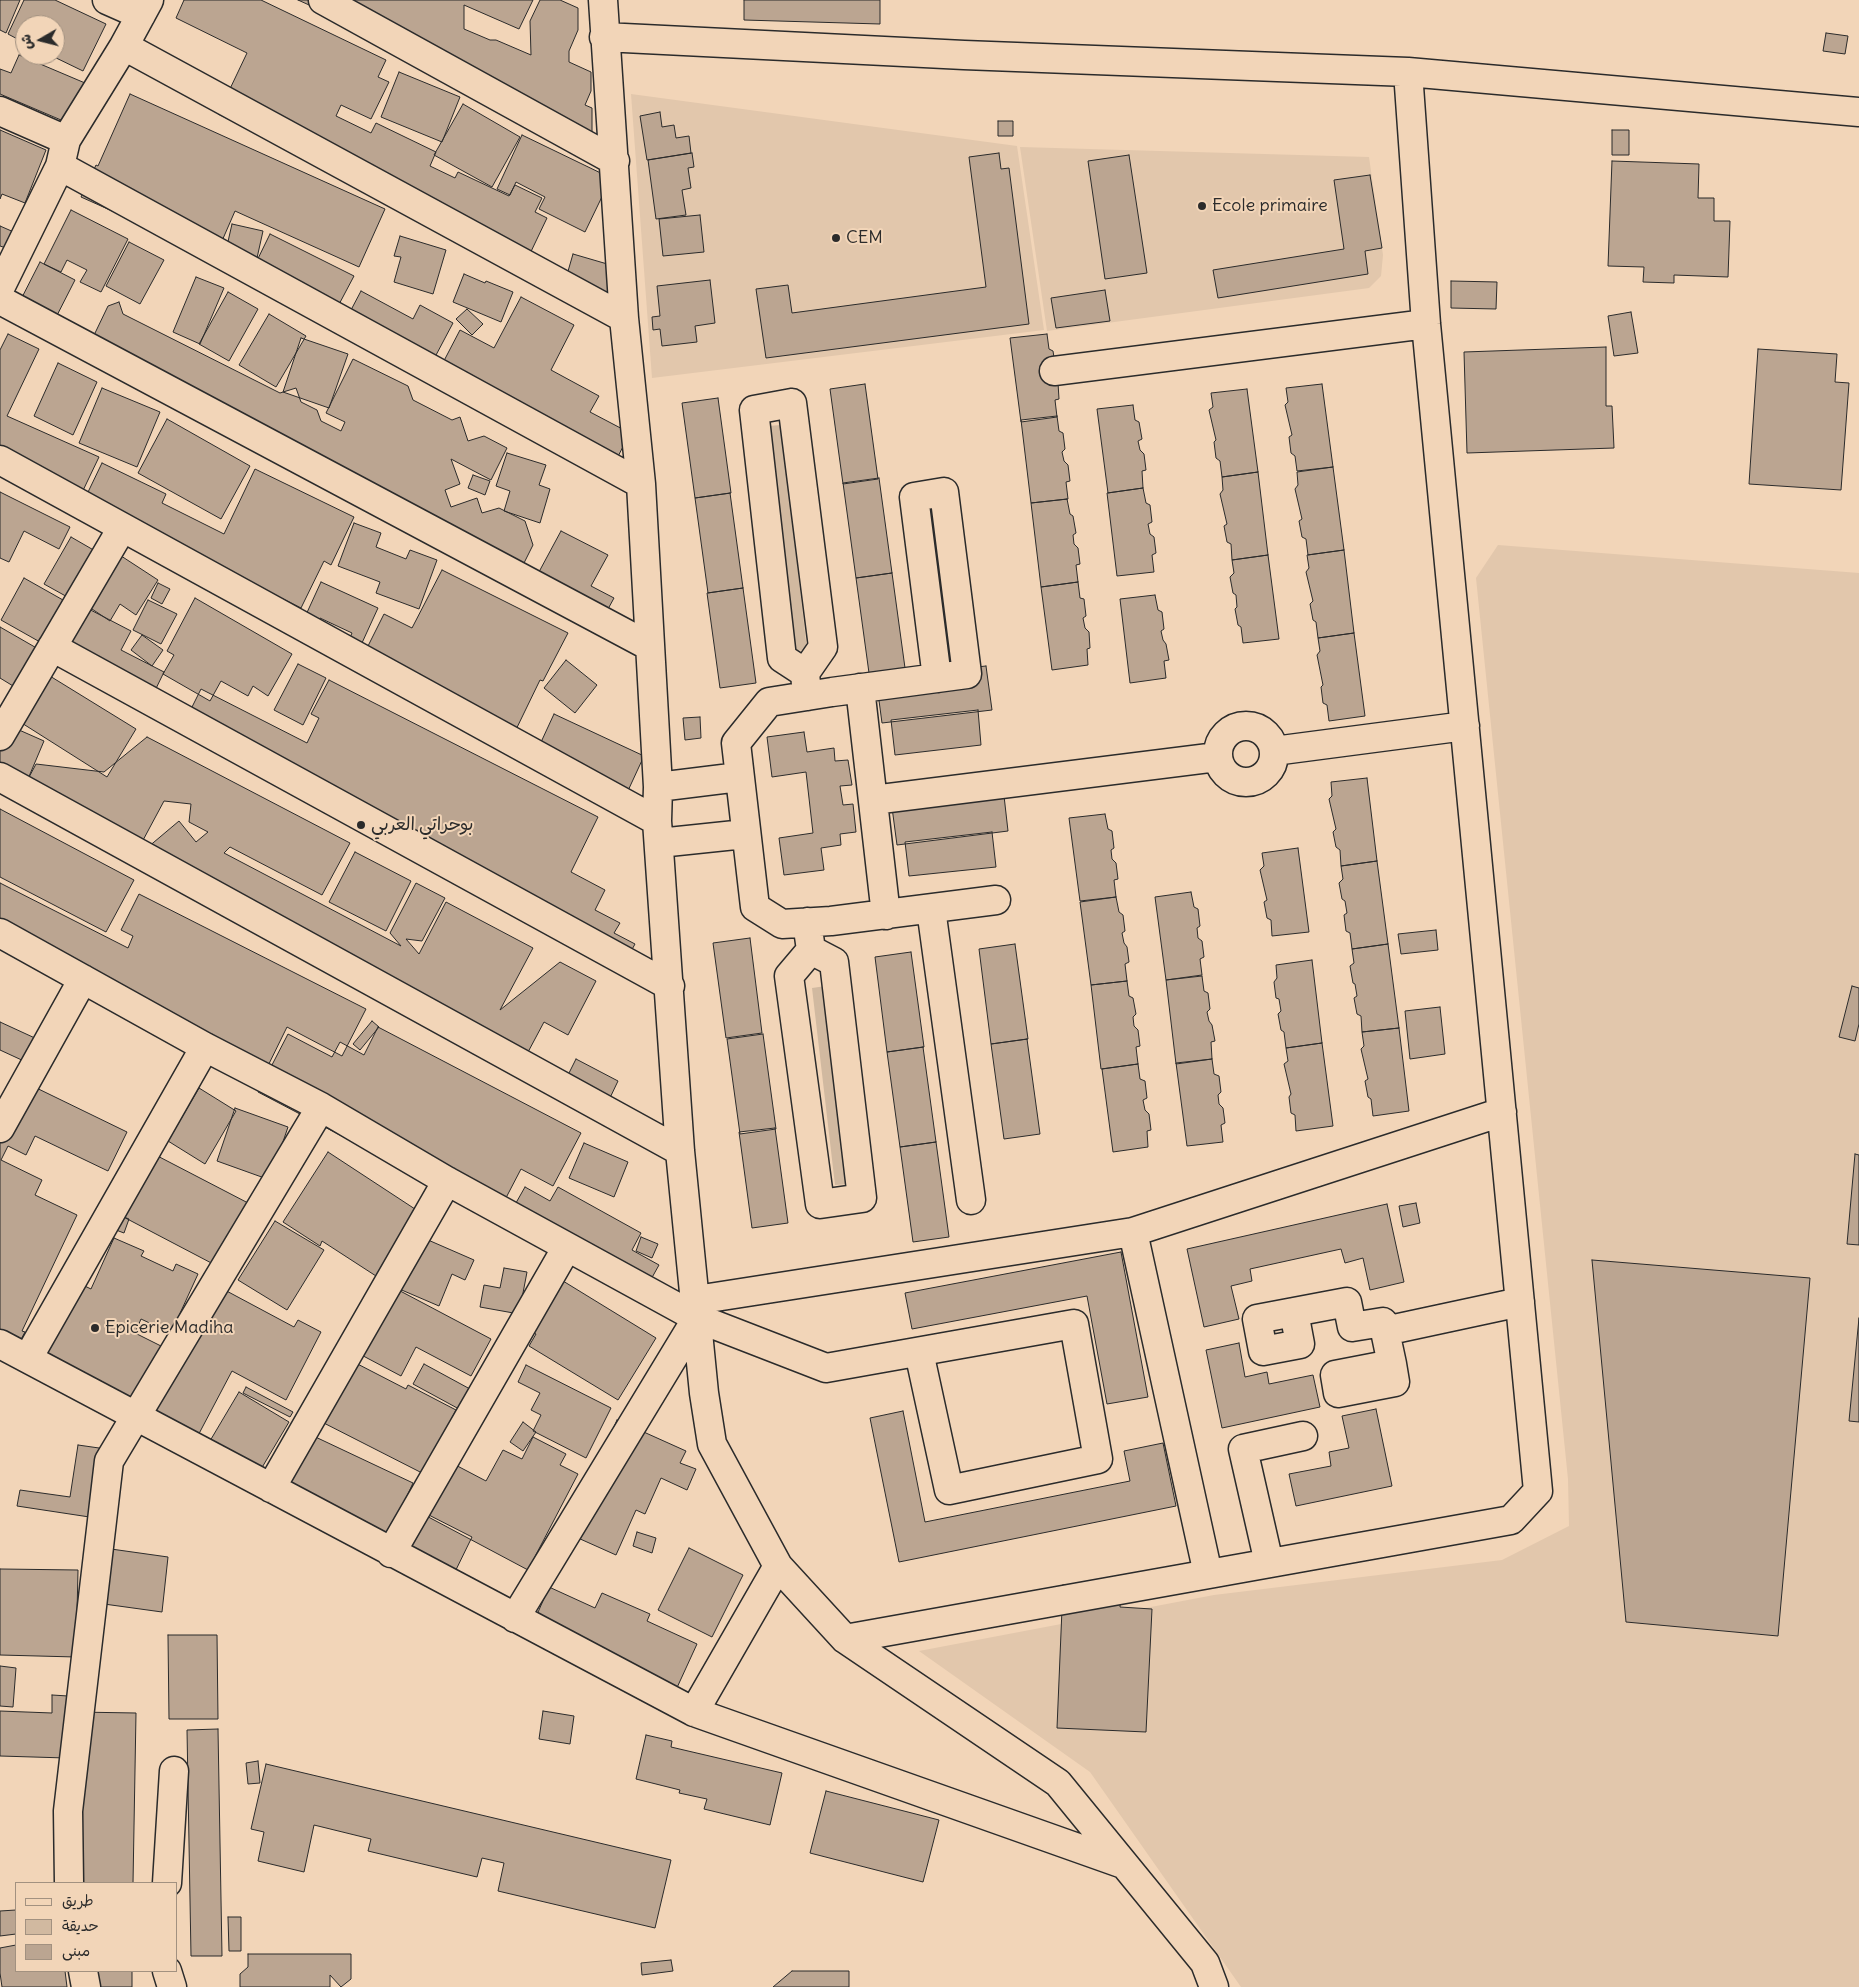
<!DOCTYPE html>
<meta charset="utf-8">
<style>
body{margin:0}
#map{position:relative;width:1859px;height:1987px;overflow:hidden;background:#f2d5b8;font-family:Delius,"Playpen Sans Arabic",sans-serif}
canvas{display:block}
.legend{position:absolute;left:15px;top:1882px;width:162px;height:90px;box-sizing:border-box;background:#f2d5b8;border:1px solid #a29180;margin:0;padding:6px 9px;list-style:none;font-size:15px;color:#2b2b2b}
.legend li{display:flex;align-items:center;gap:10px;height:25px}
.legend b{width:25px;border:1px solid #a29180}
.north{position:absolute;left:15px;top:15px;width:50px;height:50px;box-sizing:border-box;background:#f2d5b8;border:1px solid #a29180;border-radius:50%;rotate:262deg;font-size:14px;font-weight:700;line-height:20px;text-align:center;color:#2b2b2b}
.north::after{content:'';display:block;margin:auto;width:18px;height:22px;background:#2b2b2b;clip-path:polygon(50% 0,100% 100%,50% 72%,0 100%)}
</style>
<div id="map">
<canvas width="1859" height="1987"></canvas>
<ul class="legend">
<li><b style="height:6px;background:#f2d5b8"></b>طريق</li>
<li><b style="height:14px;background:#d1b9a0"></b>حديقة</li>
<li><b style="height:14px;background:#bba591"></b>مبنى</li>
</ul>
<div class="north">ش</div>
</div>
<script>
const context = document.querySelector('canvas').getContext('2d');
context.lineJoin = 'round';
function paint(path, color) {
  context.fillStyle = color;
  context.fill(path, 'evenodd');
}
function poly(rows) {
  const path = new Path2D();
  for (const r of rows) {
    if (r.length === 3) {
      path.moveTo(r[0] + r[2], r[1]);
      path.arc(r[0], r[1], r[2], 0, 2 * Math.PI);
      continue;
    }
    path.moveTo(r[0], r[1]);
    for (let i = 2; i < r.length; i += 2) path.lineTo(r[i], r[i + 1]);
  }
  return path;
}
function strokePath(path, color, width, dash) {
  context.strokeStyle = color;
  context.lineWidth = width;
  context.lineCap = dash ? 'butt' : 'round';
  context.setLineDash(dash || []);
  context.stroke(path);
}
function drawText(font, color, halo, rows, align = 'center') {
  context.font = font + ' Delius,"Playpen Sans Arabic",sans-serif';
  context.lineWidth = 4;
  context.setLineDash([]);
  context.textBaseline = 'middle';
  context.strokeStyle = halo;
  context.fillStyle = color;
  for (const [text, x, y, turn = 0] of rows) {
    context.save();
    context.translate(x, y);
    context.rotate((+turn || 0) * Math.PI / 180);
    context.textAlign = isNaN(turn) ? turn : align;
    if (halo) context.strokeText(text, 0, 0);
    context.fillText(text, 0, 0);
    context.restore();
  }
}
const built = poly([
 [631,94,1017,146,1044,330,652,378],
 [1020,147,1369,157,1383,255,1381,276,1369,288,1047,331],
 [1498,545,1859,573,1859,1987,1241,1987,1090,1772,919,1651,1214,1595,1502,1560,1569,1526,1568,1479,1476,578]
]);
const green = poly([
 [781,425,807,650,794,651,768,426],
 [826,986,849,1184,835,1185,812,988]
]);
const building = poly([
 [0,0,20,0,6,33,0,30,0,0],
 [24,0,55,0,106,24,83,71,50,55,55,55,55,25,25,25,25,43,8,34,24,0],
 [184,0,261,0,386,60,378,77,389,82,371,119,341,105,336,116,371,133,376,123,436,152,430,166,455,178,458,172,509,196,515,185,542,198,535,212,547,218,526,262,218,114,247,53,176,18,184,0],
 [298,0,533,0,519,29,464,5,464,29,490,40,496,40,531,55,530,21,540,0,560,0,578,8,578,30,569,51,569,62,591,72,591,91,585,105,592,108,592,132,298,0],
 [744,0,880,0,880,24,744,20,744,0],
 [1826,33,1848,36,1845,54,1823,51,1826,33],
 [19,55,85,83,68,123,0,94,0,69,11,73,19,55],
 [399,72,460,97,442,142,381,117,399,72],
 [130,94,385,209,359,267,235,211,215,257,81,197,96,165,98,166,130,94],
 [463,104,520,137,492,187,434,155,463,104],
 [660,112,662,127,674,125,676,138,689,136,691,153,647,160,640,116,660,112],
 [998,121,1013,121,1013,136,998,136,998,121],
 [0,130,46,150,25,203,2,194,0,199,0,130],
 [1612,130,1629,130,1629,155,1612,155,1612,130],
 [522,135,611,178,585,232,539,209,545,197,516,182,510,195,497,189,522,135],
 [692,153,694,167,688,168,691,188,682,190,686,215,656,219,648,160,692,153],
 [999,153,1001,169,1009,168,1029,324,766,358,756,289,788,285,792,313,986,287,969,157,999,153],
 [1129,155,1147,273,1105,279,1088,161,1129,155],
 [1612,161,1699,164,1698,198,1714,198,1714,221,1730,221,1728,277,1674,275,1674,283,1643,282,1644,267,1608,266,1612,161],
 [1370,175,1382,248,1365,251,1368,274,1218,298,1213,270,1344,249,1334,180,1370,175],
 [71,210,128,239,101,292,80,282,87,270,67,260,61,272,44,264,71,210],
 [700,215,704,252,663,256,659,219,700,215],
 [232,224,263,231,253,276,222,268,232,224],
 [0,226,16,233,9,249,0,246,0,226],
 [270,234,354,276,336,310,247,281,270,234],
 [400,236,446,250,433,294,394,282,401,257,394,256,400,236],
 [129,242,164,260,140,304,106,286,129,242],
 [573,254,621,268,610,306,562,292,573,254],
 [40,262,75,280,49,331,14,313,40,262],
 [464,274,485,283,486,281,513,292,501,322,453,302,464,274],
 [196,277,224,288,200,344,173,332,196,277],
 [710,280,715,323,695,326,697,342,662,346,660,329,653,330,652,317,660,316,657,286,710,280],
 [1451,281,1497,282,1496,309,1451,308,1451,281],
 [1105,290,1110,321,1056,328,1051,298,1105,290],
 [361,291,413,319,420,305,453,323,426,374,341,329,361,291],
 [228,292,258,309,229,361,199,344,228,292],
 [521,297,574,325,551,370,599,396,590,412,630,433,611,470,435,378,460,330,494,348,521,297],
 [119,302,123,314,280,393,296,388,301,402,317,410,321,421,341,431,345,422,326,413,353,359,408,386,413,400,452,420,460,417,468,441,484,436,507,448,491,480,451,459,460,484,445,490,451,507,477,498,482,513,499,508,525,521,533,545,518,575,84,356,108,306,119,302],
 [467,309,483,324,472,335,456,319,467,309],
 [1631,312,1638,353,1614,356,1608,316,1631,312],
 [269,314,306,336,276,387,239,365,269,314],
 [8,334,39,349,7,416,99,457,77,503,0,465,0,350,8,334],
 [1047,334,1049,349,1053,351,1058,383,1059,399,1055,400,1057,417,1021,422,1010,338,1047,334],
 [301,338,348,354,329,408,283,392,301,338],
 [1606,347,1606,406,1612,406,1614,448,1467,453,1464,352,1606,347],
 [1758,349,1837,354,1835,382,1849,383,1841,490,1749,484,1758,349],
 [58,363,97,382,73,435,34,416,58,363],
 [865,384,878,479,843,484,830,389,865,384],
 [1322,384,1333,467,1297,471,1295,456,1291,453,1289,437,1292,435,1285,405,1288,402,1286,388,1322,384],
 [102,388,160,412,137,467,79,443,102,388],
 [1247,389,1258,472,1222,477,1220,461,1216,458,1214,442,1216,440,1209,410,1213,407,1211,393,1247,389],
 [718,398,731,493,695,498,682,403,718,398],
 [1133,405,1135,420,1139,422,1142,439,1138,441,1140,450,1144,454,1146,470,1142,471,1143,488,1108,493,1097,409,1133,405],
 [1057,416,1059,431,1063,433,1065,449,1062,452,1064,461,1068,465,1070,481,1066,482,1068,499,1031,503,1021,420,1057,416],
 [167,419,250,466,221,519,138,473,167,419],
 [507,453,546,465,539,485,550,489,540,523,504,511,510,491,496,486,507,453],
 [102,463,166,494,162,503,224,534,255,469,354,517,331,565,324,561,301,608,283,599,276,612,77,515,102,463],
 [1333,467,1344,550,1308,555,1306,539,1302,537,1299,521,1302,519,1295,489,1298,485,1297,472,1333,467],
 [1258,472,1268,555,1232,560,1231,544,1227,542,1224,526,1227,524,1220,494,1223,490,1222,477,1258,472],
 [473,475,490,481,485,495,468,488,473,475],
 [879,478,892,573,856,578,843,483,879,478],
 [1143,488,1146,503,1150,505,1152,522,1148,524,1150,534,1154,537,1156,553,1152,555,1154,572,1117,576,1107,493,1143,488],
 [0,492,70,527,59,549,24,531,9,562,0,558,0,492],
 [730,493,743,588,708,593,695,498,730,493],
 [1067,499,1070,514,1073,516,1076,533,1073,535,1074,544,1078,548,1080,564,1076,565,1078,582,1041,587,1031,503,1067,499],
 [354,523,381,533,376,547,406,559,410,550,437,560,419,609,376,593,380,582,338,566,354,523],
 [561,531,608,555,591,586,614,598,602,620,533,583,561,531],
 [71,537,97,552,71,599,44,584,71,537],
 [112,550,158,580,136,615,120,604,110,621,80,601,112,550],
 [1344,550,1354,633,1318,638,1316,622,1313,620,1310,604,1313,601,1306,572,1309,568,1307,555,1344,550],
 [1268,555,1279,639,1243,643,1241,627,1238,625,1235,609,1237,607,1236,595,1233,593,1230,577,1234,573,1232,560,1268,555],
 [442,570,568,633,543,681,540,680,509,744,357,668,384,614,412,628,442,570],
 [892,573,905,668,869,673,856,578,892,573],
 [24,578,63,600,40,642,1,620,24,578],
 [321,582,378,608,356,656,344,651,352,633,320,618,312,636,299,630,321,582],
 [1078,582,1080,598,1084,599,1086,616,1083,618,1085,628,1089,632,1090,648,1087,649,1088,665,1052,670,1041,587,1078,582],
 [158,583,170,589,162,604,151,598,158,583],
 [743,588,756,683,720,688,707,593,743,588],
 [1155,595,1158,610,1162,612,1164,629,1161,631,1163,640,1166,644,1169,660,1164,661,1166,678,1130,683,1120,599,1155,595],
 [195,598,292,654,268,696,253,686,248,696,221,681,210,701,163,674,174,655,167,651,195,598],
 [148,600,177,614,161,644,133,630,148,600],
 [81,605,131,631,121,650,164,672,148,705,55,657,81,605],
 [0,627,40,650,18,689,0,678,0,627],
 [1354,633,1365,716,1329,721,1327,705,1323,703,1321,687,1323,685,1317,655,1320,651,1318,638,1354,633],
 [142,635,163,650,152,666,131,650,142,635],
 [566,660,597,685,575,713,544,688,566,660],
 [298,664,326,678,303,725,274,710,298,664],
 [986,666,992,710,882,723,876,678,986,666],
 [45,673,136,729,107,777,17,720,45,673],
 [329,680,598,817,571,872,605,890,595,910,620,923,614,933,635,944,623,966,186,719,201,689,307,743,319,718,311,714,329,680],
 [978,710,981,745,895,755,891,720,978,710],
 [554,714,644,756,626,795,530,766,554,714],
 [700,717,701,738,685,740,683,718,700,717],
 [10,726,44,741,22,793,0,784,0,750,10,726],
 [804,732,807,752,834,748,835,761,848,760,852,785,840,786,843,805,853,804,856,832,840,834,841,845,821,848,824,870,784,875,779,838,813,833,806,772,772,777,767,737,804,732],
 [147,737,350,843,322,895,230,847,224,853,401,946,390,933,416,883,445,898,422,941,406,939,419,954,446,902,533,948,500,1010,560,962,596,981,568,1035,544,1022,519,1069,141,853,179,821,196,842,208,832,189,822,191,804,164,801,134,857,19,796,36,764,104,772,147,737],
 [1367,778,1377,861,1341,866,1340,850,1336,847,1333,832,1336,829,1329,799,1332,796,1331,782,1367,778],
 [1003,787,1008,831,897,845,891,800,1003,787],
 [0,809,134,880,106,932,0,877,0,809],
 [1105,814,1108,829,1112,831,1114,848,1111,850,1112,859,1116,863,1118,879,1114,880,1116,897,1080,901,1069,818,1105,814],
 [992,832,996,867,909,876,905,842,992,832],
 [1298,848,1309,932,1272,936,1271,920,1267,918,1264,902,1267,900,1260,870,1264,866,1262,853,1298,848],
 [355,852,411,881,386,931,329,902,355,852],
 [1377,861,1388,944,1352,949,1350,933,1346,931,1344,915,1347,913,1345,901,1342,899,1339,883,1343,879,1341,866,1377,861],
 [0,883,128,948,133,936,121,930,139,894,366,1009,342,1056,287,1027,261,1080,0,948,0,883],
 [1191,892,1194,907,1198,909,1200,926,1197,928,1198,938,1202,941,1204,957,1200,959,1202,975,1166,980,1155,897,1191,892],
 [1116,897,1119,912,1123,915,1125,931,1122,933,1124,943,1127,947,1129,962,1125,964,1127,981,1091,985,1080,902,1116,897],
 [1436,930,1438,950,1401,954,1398,934,1436,930],
 [750,938,762,1033,726,1038,713,943,750,938],
 [1015,944,1028,1039,991,1044,979,949,1015,944],
 [1388,944,1399,1028,1362,1032,1361,1016,1357,1014,1354,998,1357,996,1355,984,1353,983,1350,966,1354,963,1352,949,1388,944],
 [911,952,924,1047,887,1052,875,957,911,952],
 [1312,960,1322,1043,1286,1048,1284,1032,1281,1030,1278,1014,1281,1011,1279,999,1276,998,1274,982,1277,978,1276,965,1312,960],
 [1202,976,1204,991,1208,993,1210,1009,1207,1012,1209,1021,1212,1025,1215,1041,1211,1042,1212,1059,1176,1064,1166,980,1202,976],
 [1127,981,1129,996,1133,998,1136,1014,1133,1017,1134,1026,1138,1030,1140,1046,1136,1047,1138,1064,1101,1069,1091,985,1127,981],
 [1852,986,1859,988,1859,1024,1855,1041,1839,1037,1852,986],
 [1440,1007,1445,1054,1410,1059,1405,1011,1440,1007],
 [372,1021,379,1027,360,1050,353,1044,372,1021],
 [0,1022,37,1039,26,1062,0,1050,0,1022],
 [378,1027,581,1133,553,1186,521,1169,496,1217,258,1092,288,1034,332,1057,340,1042,364,1055,378,1027],
 [1399,1028,1409,1111,1373,1116,1371,1099,1368,1097,1365,1081,1368,1079,1361,1049,1364,1046,1362,1032,1399,1028],
 [763,1034,776,1129,740,1134,727,1039,763,1034],
 [1027,1039,1040,1134,1004,1139,991,1044,1027,1039],
 [1322,1043,1333,1126,1296,1131,1295,1115,1291,1113,1289,1097,1291,1094,1284,1064,1288,1061,1286,1048,1322,1043],
 [923,1047,936,1142,900,1147,887,1052,923,1047],
 [576,1059,618,1081,608,1102,558,1095,576,1059],
 [1212,1059,1214,1074,1219,1076,1221,1092,1218,1095,1219,1104,1223,1108,1225,1123,1221,1125,1223,1142,1187,1146,1176,1063,1212,1059],
 [1138,1064,1140,1079,1145,1081,1147,1098,1143,1100,1145,1110,1149,1114,1151,1130,1147,1131,1148,1147,1113,1152,1102,1069,1138,1064],
 [20,1080,127,1132,108,1171,35,1136,26,1155,8,1146,1,1160,42,1180,35,1195,77,1215,22,1331,25,1332,16,1349,0,1341,0,1121,20,1080],
 [199,1088,236,1111,205,1164,168,1141,199,1088],
 [235,1108,288,1127,270,1180,217,1161,235,1108],
 [775,1128,788,1223,752,1228,739,1132,775,1128],
 [936,1142,949,1237,913,1242,900,1147,936,1142],
 [584,1143,628,1162,614,1197,569,1178,584,1143],
 [146,1150,250,1204,217,1266,114,1212,146,1150],
 [328,1152,418,1211,376,1276,322,1241,320,1246,283,1222,328,1152],
 [1855,1154,1859,1155,1859,1245,1847,1244,1855,1154],
 [525,1187,550,1201,558,1187,641,1233,632,1250,659,1265,640,1299,504,1224,525,1187],
 [1416,1203,1420,1223,1403,1227,1399,1206,1416,1203],
 [1387,1204,1404,1282,1370,1290,1363,1258,1345,1263,1341,1249,1250,1269,1252,1281,1231,1286,1239,1319,1204,1327,1187,1249,1387,1204],
 [114,1213,129,1219,124,1233,108,1227,114,1213],
 [275,1221,324,1250,287,1310,238,1280,275,1221],
 [412,1233,474,1260,465,1280,452,1274,439,1306,390,1285,412,1233],
 [641,1237,658,1244,652,1258,636,1251,641,1237],
 [114,1238,144,1251,141,1256,173,1271,176,1264,198,1274,171,1333,141,1319,135,1333,163,1347,136,1407,37,1362,72,1280,91,1289,114,1238],
 [1121,1252,1148,1397,1107,1404,1087,1296,912,1329,905,1293,1121,1252],
 [1592,1260,1810,1278,1778,1636,1626,1622,1592,1260],
 [504,1268,527,1272,519,1314,480,1307,484,1285,500,1288,504,1268],
 [563,1281,656,1338,618,1400,529,1346,536,1334,532,1332,563,1281],
 [387,1284,491,1339,471,1376,416,1347,401,1376,352,1350,387,1284],
 [221,1288,294,1327,298,1320,321,1332,286,1400,232,1371,193,1445,150,1422,221,1288],
 [1859,1318,1859,1422,1849,1421,1859,1318],
 [1239,1343,1245,1377,1267,1372,1269,1384,1313,1375,1320,1407,1222,1428,1206,1350,1239,1343],
 [344,1357,406,1389,408,1385,456,1410,424,1474,314,1418,344,1357],
 [424,1364,470,1389,459,1409,413,1384,424,1364],
 [526,1365,611,1408,586,1458,533,1431,541,1415,531,1410,540,1393,518,1382,526,1365],
 [246,1387,293,1412,290,1417,243,1393,246,1387],
 [239,1392,289,1422,254,1481,204,1451,239,1392],
 [1376,1409,1392,1486,1296,1506,1289,1474,1331,1466,1329,1452,1349,1448,1342,1416,1376,1409],
 [903,1411,925,1522,1130,1481,1124,1451,1163,1443,1176,1506,899,1562,870,1418,903,1411],
 [617,1420,686,1451,680,1463,696,1469,687,1490,661,1478,645,1514,636,1510,616,1555,578,1538,575,1517,617,1420],
 [523,1422,536,1432,523,1451,510,1442,523,1422],
 [307,1433,413,1483,384,1546,278,1496,307,1433],
 [533,1437,566,1454,560,1465,578,1474,528,1570,419,1512,446,1460,486,1481,503,1450,522,1459,533,1437],
 [78,1445,106,1449,96,1518,17,1506,20,1490,70,1497,78,1445],
 [421,1511,472,1537,451,1580,400,1555,421,1511],
 [637,1532,656,1538,652,1553,633,1546,637,1532],
 [689,1548,743,1575,712,1637,658,1610,689,1548],
 [111,1549,168,1557,162,1612,104,1604,111,1549],
 [0,1569,78,1570,76,1657,0,1655,0,1569],
 [1063,1585,1121,1588,1120,1607,1152,1609,1146,1732,1057,1728,1063,1585],
 [549,1587,595,1608,602,1593,650,1614,647,1621,697,1644,675,1692,532,1626,549,1587],
 [168,1635,217,1635,218,1719,169,1719,168,1635],
 [0,1666,16,1668,13,1707,0,1706,0,1666],
 [52,1695,68,1696,66,1758,0,1756,0,1711,52,1713,52,1695],
 [543,1711,574,1716,570,1744,539,1739,543,1711],
 [76,1712,136,1713,133,1883,74,1883,76,1712],
 [218,1729,222,1956,191,1956,187,1730,218,1729],
 [646,1735,672,1741,671,1747,782,1773,770,1825,704,1809,707,1799,679,1793,680,1790,636,1779,646,1735],
 [258,1761,260,1783,248,1784,246,1763,258,1761],
 [266,1764,671,1860,655,1928,498,1891,504,1863,482,1858,477,1877,368,1851,371,1839,314,1825,304,1872,258,1861,264,1832,251,1829,266,1764],
 [826,1791,939,1820,923,1882,810,1853,826,1791],
 [16,1910,16,1934,0,1936,0,1911,16,1910],
 [228,1917,241,1917,241,1951,229,1951,228,1917],
 [16,1945,16,1971,65,1971,67,1987,2,1987,0,1973,0,1948,16,1945],
 [248,1954,351,1954,351,1979,341,1987,330,1975,330,1987,240,1987,240,1974,248,1967,248,1954],
 [671,1960,673,1971,642,1975,641,1963,671,1960],
 [73,1971,132,1971,132,1987,73,1987,73,1971],
 [792,1971,849,1971,849,1987,773,1987,792,1971]
]);
const minor = poly([
 [107,0,141,15],
 [323,0,615,161],
 [603,0,624,318,641,484,658,787,657,821,680,1151,704,1393,712,1444,778,1566,845,1639,1058,1783,1205,1963,1214,1987],
 [604,37,964,55,1408,72,1426,324,1538,1491,1511,1520,845,1639],
 [124,46,624,318],
 [1408,72,1859,112],
 [0,111,66,140],
 [60,166,641,484],
 [0,288,60,166,66,140,124,46,149,0],
 [0,300,649,646],
 [1054,371,1426,324],
 [0,460,657,821],
 [52,647,670,986],
 [805,673,823,647,792,403,754,410,782,658,805,673,807,696],
 [937,678,914,497,944,492,967,674,832,692,769,702,736,743,755,907,782,924,831,921,996,900],
 [860,688,886,915],
 [1246,754,28],
 [0,736,122,528],
 [1274,751,1465,726],
 [0,777,680,1151],
 [658,787,739,777],
 [873,800,1217,757],
 [659,843,745,834],
 [931,909,971,1200],
 [807,922,811,950,789,976,820,1204,862,1198,834,962,811,950],
 [0,933,205,1047,321,1107,447,1181,697,1318,826,1368,1074,1324,1098,1459,949,1490,919,1352],
 [0,1128,83,979],
 [1133,1232,1208,1574],
 [696,1300,1133,1232,1502,1112],
 [1294,1312,1300,1344,1263,1351,1257,1319,1347,1302,1352,1327,1383,1322,1385,1331,1392,1364,1395,1382,1338,1393,1335,1375,1392,1364],
 [1385,1331,1520,1302],
 [0,1344,694,1712,1123,1864],
 [28,1358,205,1047],
 [271,1488,447,1181],
 [391,1553,567,1247],
 [1269,1563,1243,1449,1303,1436],
 [515,1618,697,1318],
 [694,1712,778,1566],
 [69,1883,68,1811,109,1461,321,1107],
 [167,1883,174,1771],
 [83,1971,86,1987],
 [167,1971,172,1987]
]);
const markers = [
 [1202,206,5,"#2b2b2b"],
 [836,238,5,"#2b2b2b"],
 [361,825,5,"#2b2b2b"],
 [95,1328,5,"#2b2b2b"]
];
const poiNames = [
 ["Ecole primaire",1212,206],
 ["CEM",846,238],
 ["بوحراتي العربي",371,825],
 ["Epicerie Madiha",105,1328]
];
paint(built, '#e2c7ac');
paint(green, '#d1b9a0');
paint(building, '#bba591');
strokePath(building, '#2b2b2b', 1);
strokePath(minor, '#2b2b2b', 31);
strokePath(minor, '#f2d5b8', 28);
for (const [x, y, r, color] of markers) {
  const dot = new Path2D();
  dot.arc(x, y, r, 0, 2 * Math.PI);
  context.fillStyle = color;
  context.fill(dot);
  strokePath(dot, '#f2d5b8', 2);
}
drawText('18px', '#2b2b2b', '#f2d5b8', poiNames, 'left');
</script>
